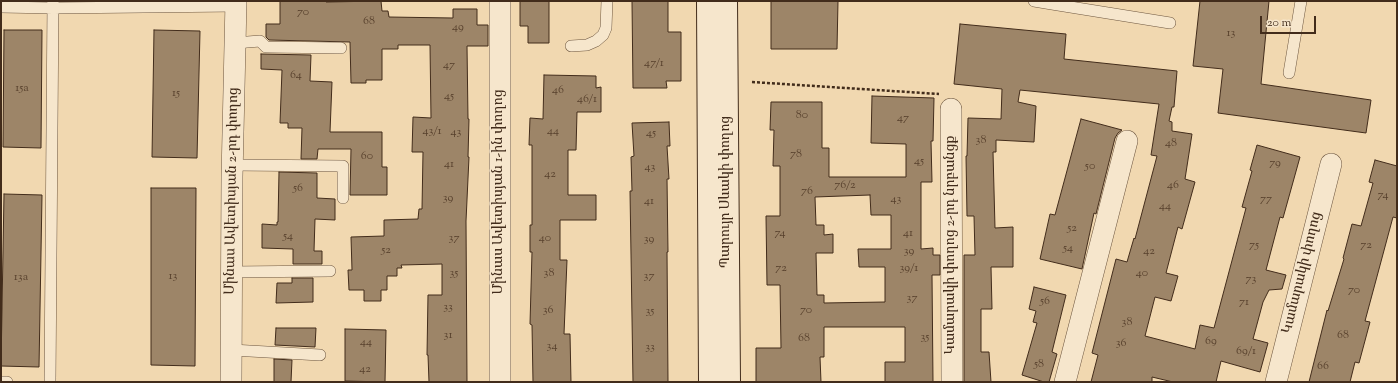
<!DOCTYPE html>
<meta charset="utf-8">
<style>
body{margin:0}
#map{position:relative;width:1398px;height:383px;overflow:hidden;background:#f1d8b0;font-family:"Sorts Mill Goudy",serif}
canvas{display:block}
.frame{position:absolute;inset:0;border:2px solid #422c1b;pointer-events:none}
.scale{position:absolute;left:1260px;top:16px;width:56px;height:18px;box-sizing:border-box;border:2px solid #422c1b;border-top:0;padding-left:5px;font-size:12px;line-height:14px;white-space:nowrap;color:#422c1b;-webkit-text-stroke:3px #f6e6cc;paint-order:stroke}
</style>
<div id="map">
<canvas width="1398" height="383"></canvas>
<div class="frame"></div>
<div class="scale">20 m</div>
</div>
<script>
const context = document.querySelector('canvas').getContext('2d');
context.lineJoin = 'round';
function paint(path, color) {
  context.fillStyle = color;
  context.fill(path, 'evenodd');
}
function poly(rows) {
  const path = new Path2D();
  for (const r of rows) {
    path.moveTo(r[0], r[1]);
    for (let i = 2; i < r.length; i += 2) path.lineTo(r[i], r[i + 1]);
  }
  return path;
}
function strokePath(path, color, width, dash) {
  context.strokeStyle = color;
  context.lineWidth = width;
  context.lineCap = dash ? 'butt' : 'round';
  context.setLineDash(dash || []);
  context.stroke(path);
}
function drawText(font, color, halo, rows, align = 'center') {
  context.font = font + ' "Sorts Mill Goudy","Noto Serif Armenian",serif';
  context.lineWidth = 3;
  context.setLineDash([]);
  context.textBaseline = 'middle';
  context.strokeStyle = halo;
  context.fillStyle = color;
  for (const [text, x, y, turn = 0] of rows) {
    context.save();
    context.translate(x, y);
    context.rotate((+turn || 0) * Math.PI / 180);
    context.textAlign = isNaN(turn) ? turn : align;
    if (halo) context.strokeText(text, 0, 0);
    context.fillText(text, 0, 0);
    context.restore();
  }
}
const building = poly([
 [280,1,326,1,326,2,381,1,382,11,388,11,389,17,453,18,453,9,477,9,477,25,488,25,488,46,467,46,468,119,469,119,468,157,469,157,466,221,467,382,429,382,428,355,427,355,428,295,442,295,442,264,401,265,402,268,397,268,397,276,387,276,387,290,381,290,381,301,364,301,364,290,349,290,348,270,352,270,351,237,384,236,384,220,418,219,419,209,422,209,423,152,412,152,413,117,431,118,430,45,398,45,398,49,382,49,382,80,366,80,366,83,351,83,350,42,269,40,266,37,266,24,280,24,280,1],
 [520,1,549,1,549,43,528,43,528,26,520,26,520,1],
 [632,1,668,1,668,32,681,32,681,81,666,81,667,88,633,88,632,1],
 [771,1,838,1,837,49,771,49,771,1],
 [1200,1,1269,1,1261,84,1371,100,1366,133,1218,113,1223,69,1193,66,1200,1],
 [960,24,1066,34,1064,59,1177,71,1174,107,1172,107,1169,121,1172,122,1172,131,1192,134,1185,179,1195,182,1182,229,1178,227,1166,273,1178,276,1171,301,1155,297,1145,336,1195,349,1200,325,1214,328,1246,208,1242,207,1252,171,1250,170,1257,145,1300,157,1283,218,1280,217,1266,270,1286,275,1282,289,1269,290,1263,302,1253,339,1268,343,1260,372,1221,361,1216,382,1173,382,1152,377,1152,382,1091,382,1098,355,1092,353,1116,259,1127,262,1134,238,1135,239,1157,156,1151,155,1159,104,1020,90,1018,102,1036,106,1034,142,996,140,996,152,993,152,995,228,1013,227,1013,267,991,267,992,309,981,309,981,352,989,352,991,382,964,382,964,255,975,255,974,216,967,216,966,156,967,156,968,118,1001,119,1002,89,954,84,960,24],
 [4,30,42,30,41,148,3,147,4,30],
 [154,30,200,31,197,158,152,157,154,30],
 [261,54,311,55,310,81,332,82,330,132,382,132,382,167,387,167,387,195,350,195,351,149,318,149,317,159,301,159,302,128,288,128,288,123,280,123,282,70,261,69,261,54],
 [544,75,596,76,596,88,601,87,601,112,577,112,576,150,568,150,568,195,596,195,596,220,560,220,560,260,567,260,564,334,570,334,571,382,533,382,532,325,530,324,532,252,530,252,530,225,532,225,532,145,529,145,530,118,543,119,544,75],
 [872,96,934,98,933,141,931,141,932,182,921,182,921,249,933,248,933,255,940,255,940,275,932,275,933,382,885,382,885,362,905,362,905,327,824,327,824,357,820,357,821,382,756,382,756,348,781,348,780,285,767,285,766,216,780,216,780,166,773,166,774,130,770,130,771,102,822,102,822,148,829,148,829,177,906,177,906,144,871,143,872,96],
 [870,195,871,215,891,215,891,249,858,249,859,267,885,267,885,302,824,303,824,295,817,295,816,253,833,253,833,234,824,235,824,225,816,225,815,197,870,195],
 [1081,119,1122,130,1118,133,1115,138,1096,214,1094,213,1082,269,1040,259,1050,214,1055,215,1081,119],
 [669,122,670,146,667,146,669,179,667,179,668,252,667,252,668,382,633,382,630,191,632,191,631,157,634,156,632,123,669,122],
 [1375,160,1397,166,1397,218,1393,217,1365,321,1370,322,1359,363,1355,362,1350,382,1309,382,1327,310,1328,311,1344,259,1343,258,1352,224,1361,226,1373,183,1369,182,1375,160],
 [279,172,317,173,317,198,335,199,335,220,315,219,314,251,322,251,322,264,293,264,293,249,262,248,262,224,277,225,277,222,278,222,279,172],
 [151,188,196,188,195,366,151,365,151,188],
 [4,194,42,195,39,367,1,366,4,194],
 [292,278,313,278,313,302,276,303,277,283,292,283,292,278],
 [1034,287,1066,295,1052,352,1057,354,1049,382,1044,382,1022,375,1037,323,1033,322,1036,311,1029,309,1034,287],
 [276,328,316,328,315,347,275,345,276,328],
 [345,329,386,330,385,382,345,381,345,329],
 [274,359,292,360,291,382,274,382,274,359]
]);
const path = poly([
 [752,82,939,94]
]);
const lane = poly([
 [1034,1,1052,4],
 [1053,1,1052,4,1170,23],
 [1,7,53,8,235,6],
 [235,43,260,41,266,47,341,48],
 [571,46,587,45,596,41,603,35,606,28,607,1],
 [1289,73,1301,1],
 [233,165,343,166,343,198],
 [232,272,330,271],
 [232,350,320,355],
 [1,382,7,382],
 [50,382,53,1]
]);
const street = poly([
 [951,109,952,382],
 [231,382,232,177,236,1],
 [500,382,500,1],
 [1065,382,1127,141],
 [1276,382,1331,164]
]);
const secondary = poly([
 [708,1,710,382],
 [726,1,729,382]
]);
const numberNames = [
 ["70",303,13],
 ["68",369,22],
 ["49",458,28],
 ["13",1231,34],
 ["47/1",654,64],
 ["47",449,66],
 ["64",296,76],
 ["15a",22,89],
 ["46",558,91],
 ["15",176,94],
 ["45",449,97],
 ["46/1",587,100],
 ["80",802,116],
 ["47",903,119],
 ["43/1",432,132],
 ["44",553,132],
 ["43",456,133],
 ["45",651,134],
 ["38",981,141],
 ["48",1171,144],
 ["78",796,155],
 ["60",367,157],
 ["45",919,162],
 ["79",1275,164],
 ["41",449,165],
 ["50",1090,167],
 ["43",650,168],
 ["42",550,175],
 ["76/2",845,186],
 ["46",1173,186],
 ["56",298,189],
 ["76",807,192],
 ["74",1383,196],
 ["39",448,199],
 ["43",896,200],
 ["77",1266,200],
 ["41",649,202],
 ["44",1165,207],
 ["52",1072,229],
 ["74",780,234],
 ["41",908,234],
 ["54",288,237],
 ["37",454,239],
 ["40",545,239],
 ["39",649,240],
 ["75",1254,246],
 ["72",1366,246],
 ["54",1068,249],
 ["52",386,251],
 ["39",909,252],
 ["42",1149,252],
 ["72",781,269],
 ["39/1",909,269],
 ["35",454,274],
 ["38",549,274],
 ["40",1142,274],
 ["13",173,277],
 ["37",649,277],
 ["13a",21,278],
 ["73",1251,280],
 ["70",1354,291],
 ["37",912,299],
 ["56",1045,302],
 ["71",1244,303],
 ["33",448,308],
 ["36",548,311],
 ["70",806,311],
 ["35",650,312],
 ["38",1127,323],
 ["31",448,336],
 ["68",1343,336],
 ["35",925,338],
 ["68",804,339],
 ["69",1211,342],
 ["44",366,343],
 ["36",1121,344],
 ["34",552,347],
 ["33",650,348],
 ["69/1",1246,352],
 ["58",1039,365],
 ["66",1323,367],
 ["42",365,370]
];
const streetNames = [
 ["Մինաս Ավետիսյան 2-րդ փողոց",233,191,-89],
 ["Մինաս Ավետիսյան 1-ին փողոց",500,192,-90],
 ["Պարույր Սևակի փողոց",727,192,-90],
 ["Կամարակի փողոց 2-րդ նրբանցք",952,245,-90],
 ["Կամարակի փողոց",1303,273,-76]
];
paint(building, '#9d8568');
strokePath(building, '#422c1b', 1);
strokePath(lane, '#6e5740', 12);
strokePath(street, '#6e5740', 22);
strokePath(secondary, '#422c1b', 24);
strokePath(path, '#422c1b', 2.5, [3, 2]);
strokePath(lane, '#f6e6cc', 11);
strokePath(street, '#f6e6cc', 21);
strokePath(secondary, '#f6e6cc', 22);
drawText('12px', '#59422e', null, numberNames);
drawText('14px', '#422c1b', '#f6e6cc', streetNames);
</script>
